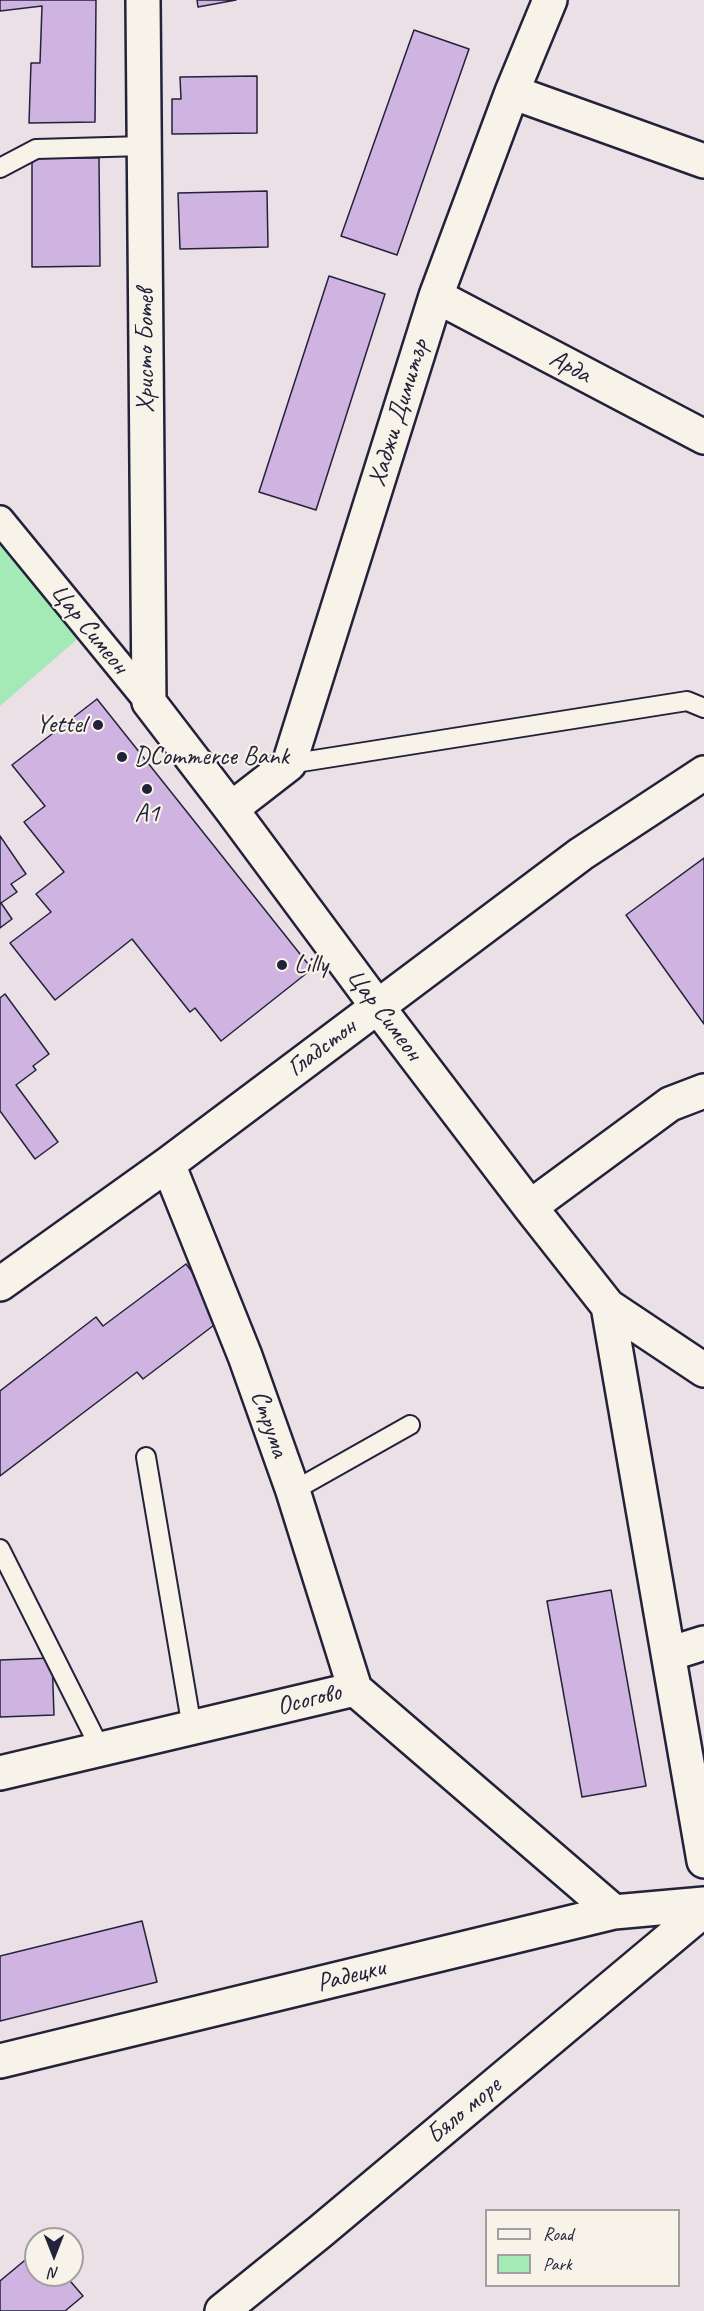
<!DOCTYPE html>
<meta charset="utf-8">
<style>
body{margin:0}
#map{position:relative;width:704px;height:2311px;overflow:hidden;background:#ebe0e6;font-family:Caveat,sans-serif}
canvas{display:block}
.legend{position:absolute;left:485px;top:2209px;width:195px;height:78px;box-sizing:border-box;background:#f7f3e8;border:2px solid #a29fa3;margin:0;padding:8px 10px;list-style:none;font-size:18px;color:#22223b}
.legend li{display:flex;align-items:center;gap:12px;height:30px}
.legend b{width:30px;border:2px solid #a29fa3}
.north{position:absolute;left:24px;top:2227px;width:60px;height:60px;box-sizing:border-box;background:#f7f3e8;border:2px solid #a29fa3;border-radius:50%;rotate:180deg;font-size:16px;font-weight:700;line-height:24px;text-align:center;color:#22223b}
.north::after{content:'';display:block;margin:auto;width:21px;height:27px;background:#22223b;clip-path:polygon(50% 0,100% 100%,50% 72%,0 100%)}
</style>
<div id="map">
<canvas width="704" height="2311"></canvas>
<ul class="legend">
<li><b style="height:8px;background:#f7f3e8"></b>Road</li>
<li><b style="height:16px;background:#a3eab7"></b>Park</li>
</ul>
<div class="north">N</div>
</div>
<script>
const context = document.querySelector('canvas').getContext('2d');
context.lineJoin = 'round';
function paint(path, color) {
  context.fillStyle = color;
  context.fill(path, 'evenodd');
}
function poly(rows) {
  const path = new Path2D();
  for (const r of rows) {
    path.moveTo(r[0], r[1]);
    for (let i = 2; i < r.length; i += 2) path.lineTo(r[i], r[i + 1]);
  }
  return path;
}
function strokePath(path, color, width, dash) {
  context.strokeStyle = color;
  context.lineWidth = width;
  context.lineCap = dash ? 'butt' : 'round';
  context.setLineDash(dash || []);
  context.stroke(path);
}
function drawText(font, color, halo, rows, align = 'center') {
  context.font = font + ' Caveat,sans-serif';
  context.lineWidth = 4.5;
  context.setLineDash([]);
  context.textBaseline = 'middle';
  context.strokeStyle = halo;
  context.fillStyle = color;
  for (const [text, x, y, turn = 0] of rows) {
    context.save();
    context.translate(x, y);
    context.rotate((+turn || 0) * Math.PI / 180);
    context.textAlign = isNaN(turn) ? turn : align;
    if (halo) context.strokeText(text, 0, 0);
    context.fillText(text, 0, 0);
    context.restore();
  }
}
const green = poly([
 [0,507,96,623,0,706]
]);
const building = poly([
 [0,0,96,0,95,122,29,123,31,63,40,63,42,6,0,11,0,0],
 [197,0,236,0,198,7,197,0],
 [414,30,469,49,397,255,341,236,414,30],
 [257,76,257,133,172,134,172,99,181,99,180,77,257,76],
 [32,158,99,158,100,266,32,267,32,158],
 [267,191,268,247,180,249,178,193,267,191],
 [329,276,385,294,316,510,259,492,329,276],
 [97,699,312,969,221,1041,195,1008,190,1012,132,939,55,1000,10,943,51,912,36,894,64,872,24,822,45,806,12,765,97,699],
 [0,836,26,874,11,884,17,892,1,903,12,919,0,928,0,836],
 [704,858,704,1024,626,915,704,858],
 [5,994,49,1054,33,1066,36,1070,16,1085,58,1142,35,1159,0,1111,0,998,5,994],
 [186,1264,226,1316,143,1379,137,1372,0,1476,0,1391,96,1317,103,1326,186,1264],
 [611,1590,646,1786,582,1797,547,1601,611,1590],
 [52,1658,54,1715,0,1717,0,1660,52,1658],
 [142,1921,157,1982,0,2021,0,1956,142,1921],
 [36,2251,36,2275,65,2275,83,2296,65,2311,0,2311,0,2281,36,2251]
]);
const service = poly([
 [0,168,36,149,144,146],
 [289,764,687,701,704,708],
 [146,1457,192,1728],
 [293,1491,410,1425],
 [0,1549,101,1750]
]);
const pedestrian = poly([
 [0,520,149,702]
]);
const minor = poly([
 [143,0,149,702,231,809,377,1006,530,1207,608,1306,704,1370],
 [512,92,704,161],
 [436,296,704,437],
 [231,809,289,764,436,296,512,92,550,0],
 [168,1164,245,1356,293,1491,355,1689],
 [530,1207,670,1104,704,1091],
 [0,1284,168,1164,581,854,704,773],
 [608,1306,704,1861],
 [669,1654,704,1643],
 [0,1773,355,1689,614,1912],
 [0,2061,614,1912,704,1904],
 [222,2311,321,2231,704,1910]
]);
const markers = [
 [98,725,6,"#22223b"],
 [122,757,6,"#22223b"],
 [147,789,6,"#22223b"],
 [282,965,6,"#22223b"]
];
const streetNames = [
 ["Христо Ботев",146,351,-90],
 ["Арда",570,367,28],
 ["Хаджи Димитър",399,413,-73],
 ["Цар Симеон",89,629,51],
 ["Цар Симеон",384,1015,53],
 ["Гладстон",322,1048,-37],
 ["Струма",269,1424,71],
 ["Осогово",309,1700,-14],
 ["Радецки",351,1976,-14],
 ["Бяло море",464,2111,-40]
];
const poiNames = [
 ["Yettel",86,725,"right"],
 ["DCommerce Bank",134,757],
 ["A1",147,814,"center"],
 ["Lilly",294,965]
];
paint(green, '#a3eab7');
paint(building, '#cfb3e0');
strokePath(building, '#22223b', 1.5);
strokePath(service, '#22223b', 22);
strokePath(pedestrian, '#22223b', 32);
strokePath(minor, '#22223b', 38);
strokePath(service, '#f7f3e8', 18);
strokePath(pedestrian, '#f7f3e8', 27);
strokePath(minor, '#f7f3e8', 33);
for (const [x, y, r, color] of markers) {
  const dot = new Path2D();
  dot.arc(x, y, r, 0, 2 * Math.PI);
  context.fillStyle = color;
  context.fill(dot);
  strokePath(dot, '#f7f3e8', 2);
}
drawText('26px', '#22223b', '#f7f3e8', streetNames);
drawText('26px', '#22223b', '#f7f3e8', poiNames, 'left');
</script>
